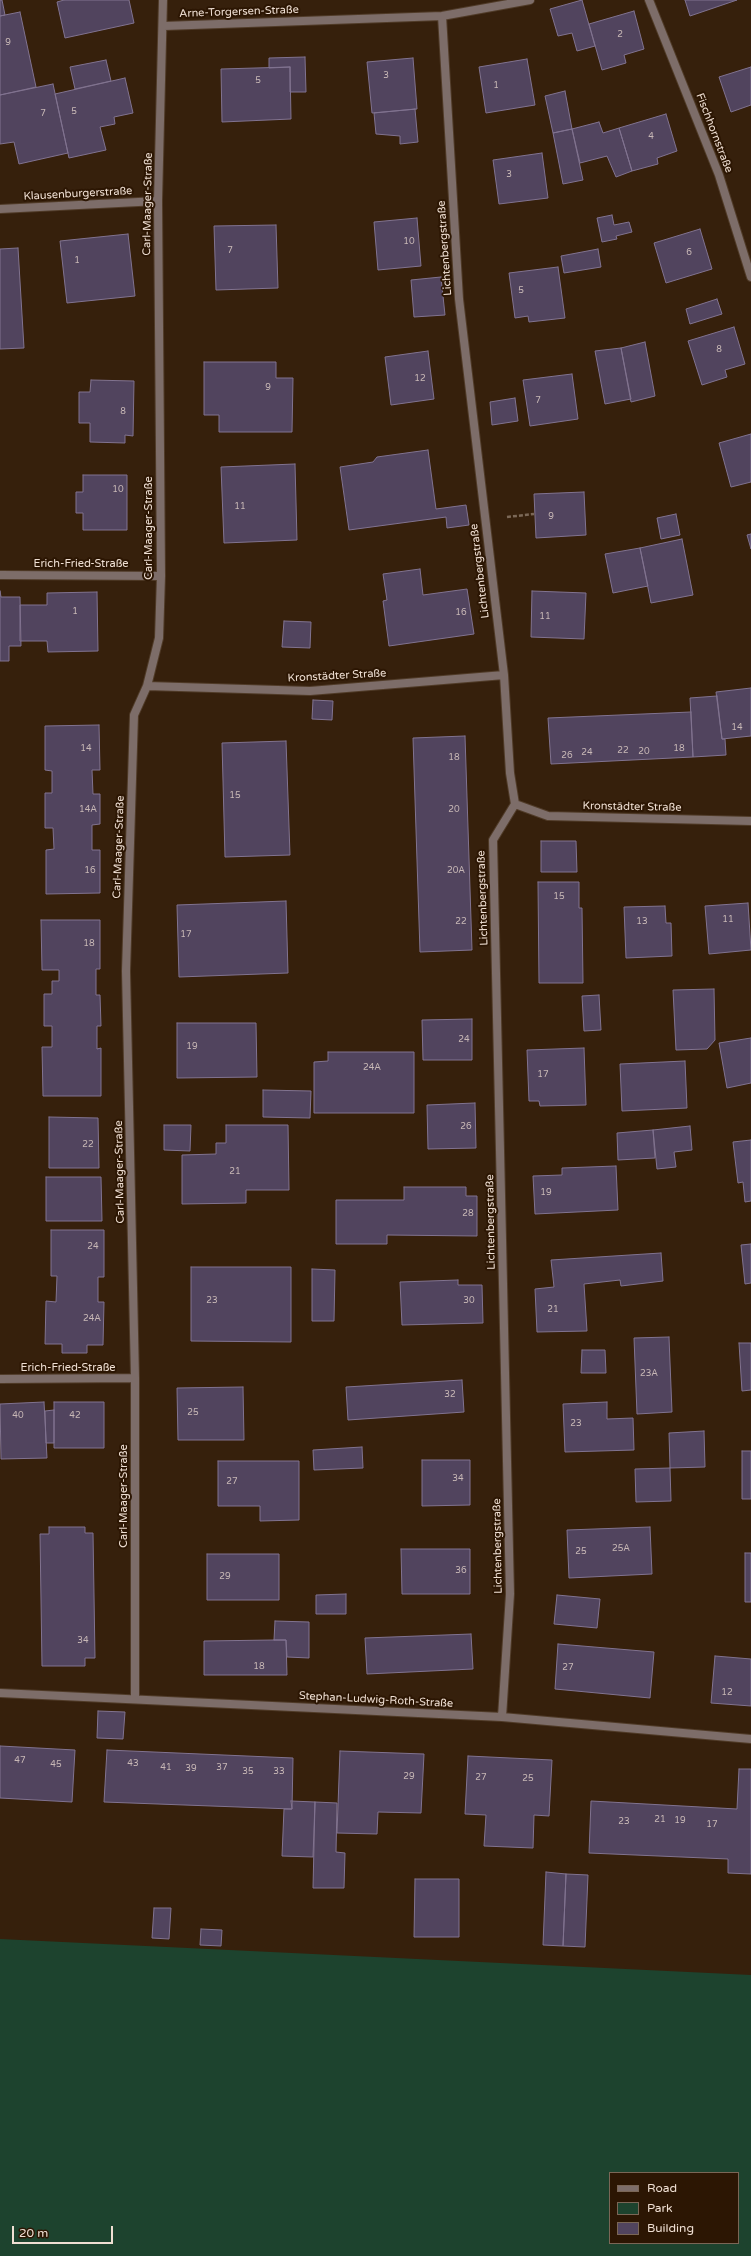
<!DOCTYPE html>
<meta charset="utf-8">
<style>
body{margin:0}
#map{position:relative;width:751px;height:2256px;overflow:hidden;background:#36200c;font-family:"Varela Round",sans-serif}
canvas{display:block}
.legend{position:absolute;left:609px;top:2172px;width:130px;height:72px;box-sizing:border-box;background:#2c1603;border:1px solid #7a6656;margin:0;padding:5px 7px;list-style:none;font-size:12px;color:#efdfd3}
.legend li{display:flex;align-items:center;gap:8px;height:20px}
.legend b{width:20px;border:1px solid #7a6656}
.scale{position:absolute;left:12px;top:2226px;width:101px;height:18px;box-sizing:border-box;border:2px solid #efdfd3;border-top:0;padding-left:5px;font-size:12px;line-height:14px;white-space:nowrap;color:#efdfd3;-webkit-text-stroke:3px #2c1603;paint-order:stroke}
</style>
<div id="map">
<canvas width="751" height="2256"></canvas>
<ul class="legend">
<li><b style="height:5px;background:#7d6d69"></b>Road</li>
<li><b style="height:11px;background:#1d432e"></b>Park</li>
<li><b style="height:11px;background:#51445e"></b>Building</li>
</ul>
<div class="scale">20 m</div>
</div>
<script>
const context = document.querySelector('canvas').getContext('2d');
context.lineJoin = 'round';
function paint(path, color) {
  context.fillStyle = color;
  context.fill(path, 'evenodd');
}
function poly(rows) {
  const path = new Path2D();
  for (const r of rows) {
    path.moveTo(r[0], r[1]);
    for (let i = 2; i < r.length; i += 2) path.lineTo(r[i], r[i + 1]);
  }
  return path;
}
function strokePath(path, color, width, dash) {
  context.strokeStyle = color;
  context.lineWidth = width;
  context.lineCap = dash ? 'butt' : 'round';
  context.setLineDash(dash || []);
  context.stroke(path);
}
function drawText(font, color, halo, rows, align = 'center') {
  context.font = font + ' "Varela Round",sans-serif';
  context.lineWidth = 4;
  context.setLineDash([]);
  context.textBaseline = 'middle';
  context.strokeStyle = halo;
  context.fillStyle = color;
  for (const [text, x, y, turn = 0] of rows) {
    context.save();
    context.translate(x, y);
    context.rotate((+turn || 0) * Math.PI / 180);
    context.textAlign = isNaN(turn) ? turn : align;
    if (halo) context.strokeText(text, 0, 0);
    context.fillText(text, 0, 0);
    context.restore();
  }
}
const green = poly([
 [0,1939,751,1975,751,2256,0,2256],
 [610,2173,738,2173,738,2243,610,2243]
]);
const building = poly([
 [0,0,2,0,5,15,0,16,0,0],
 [64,0,129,0,134,23,65,38,57,2,64,0],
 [582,0,595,46,577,51,572,33,558,36,550,9,582,0],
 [685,0,737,0,690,16,685,0],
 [634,11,644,49,624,55,626,63,602,70,589,24,634,11],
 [20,12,36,87,0,95,0,16,20,12],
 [305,57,306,92,290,92,290,67,269,68,269,58,305,57],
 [413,58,417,109,372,113,367,62,413,58],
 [527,59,535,105,486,113,479,67,527,59],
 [106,60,111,81,75,89,70,67,106,60],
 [290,67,291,119,222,122,221,69,290,67],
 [751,67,751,105,731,112,719,77,751,67],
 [125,78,133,113,114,117,115,124,100,127,106,150,69,158,55,94,125,78],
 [53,84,68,153,19,164,14,142,0,144,0,95,53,84],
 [565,91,572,129,553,133,545,96,565,91],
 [415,109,418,142,400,144,400,136,376,134,374,113,415,109],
 [666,114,677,151,657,158,658,164,632,171,619,128,666,114],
 [599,122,603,133,619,128,632,171,616,177,607,156,580,163,572,129,599,122],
 [572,129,583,180,563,184,553,133,572,129],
 [542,153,548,198,499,204,493,160,542,153],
 [612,215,614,225,629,222,632,232,616,236,617,239,602,242,597,218,612,215],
 [417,218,421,266,378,270,374,222,417,218],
 [276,225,278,288,216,290,214,226,276,225],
 [700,229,712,269,666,283,654,243,700,229],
 [128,234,135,296,67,303,60,241,128,234],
 [18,248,24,348,0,349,0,249,18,248],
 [598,249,601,267,564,273,561,256,598,249],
 [558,267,565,318,529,322,528,316,515,318,509,273,558,267],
 [441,277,445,315,414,317,411,280,441,277],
 [717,299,722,314,690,324,686,309,717,299],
 [734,327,745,364,725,370,727,377,702,385,688,341,734,327],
 [645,342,655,396,631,402,621,348,645,342],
 [621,348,631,399,605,404,595,351,621,348],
 [428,351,434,399,391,405,385,357,428,351],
 [204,362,276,362,276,378,293,378,292,432,219,432,219,415,204,415,204,362],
 [572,374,578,419,530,426,523,380,572,374],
 [91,380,134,381,133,436,125,435,125,443,90,442,90,423,79,423,79,392,90,392,91,380],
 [515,398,518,421,492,425,490,402,515,398],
 [751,434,751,482,731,487,719,443,751,434],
 [428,450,436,509,466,505,469,525,447,528,446,517,349,530,340,467,373,462,377,457,428,450],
 [295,464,297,540,224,543,221,467,295,464],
 [83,475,127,475,127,530,83,530,83,513,76,513,76,492,83,492,83,475],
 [584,492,586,535,536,538,534,494,584,492],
 [676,514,680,535,661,539,657,518,676,514],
 [751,534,751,549,747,535,751,534],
 [682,539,693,595,651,603,640,548,682,539],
 [640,548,648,586,613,593,605,554,640,548],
 [420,569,423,595,467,589,474,634,389,646,383,601,387,600,383,574,420,569],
 [0,591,1,597,20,597,21,646,9,646,9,661,0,661,0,591],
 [532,591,586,593,584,639,531,637,532,591],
 [97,592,98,651,48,652,47,641,20,641,20,605,47,605,47,593,97,592],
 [284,621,311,622,310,648,282,647,284,621],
 [751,688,751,736,722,739,716,692,751,688],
 [717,696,722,739,725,739,726,755,693,757,690,698,717,696],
 [313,700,333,701,332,720,312,719,313,700],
 [691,712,693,757,551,764,548,718,691,712],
 [99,725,100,770,92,770,93,794,100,794,100,824,92,825,92,850,100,850,100,893,46,894,46,850,54,849,53,828,45,828,45,793,52,793,52,771,45,770,45,726,99,725],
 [465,736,472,950,420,952,413,738,465,736],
 [286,741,290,855,225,857,222,743,286,741],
 [541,841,576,841,577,872,541,872,541,841],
 [538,882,579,882,579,908,582,908,583,983,539,983,538,882],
 [286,901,288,973,179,977,177,905,286,901],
 [748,903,751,950,709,954,705,906,748,903],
 [665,906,666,923,671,923,672,956,626,958,624,907,665,906],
 [41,920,100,920,100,969,96,969,96,995,100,995,101,1026,97,1026,97,1049,101,1048,101,1096,43,1096,42,1047,52,1047,52,1026,44,1026,44,994,52,994,52,981,59,981,59,970,42,970,41,920],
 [714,989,715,1040,707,1049,676,1050,673,990,714,989],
 [599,995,601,1030,584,1031,582,996,599,995],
 [472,1019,472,1060,423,1060,422,1020,472,1019],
 [177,1023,256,1023,257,1077,177,1078,177,1023],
 [751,1038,751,1083,727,1088,719,1043,751,1038],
 [584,1048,586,1105,540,1106,539,1101,529,1101,527,1050,584,1048],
 [328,1052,414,1052,414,1113,314,1113,314,1062,328,1061,328,1052],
 [685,1061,687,1108,622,1111,620,1064,685,1061],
 [263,1090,311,1091,310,1118,263,1117,263,1090],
 [475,1103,476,1148,428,1149,427,1105,475,1103],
 [49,1117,98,1118,99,1168,49,1168,49,1117],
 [164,1125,191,1125,190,1151,164,1150,164,1125],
 [226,1125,288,1125,289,1190,246,1190,246,1203,182,1204,182,1155,216,1154,216,1143,226,1143,226,1125],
 [690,1126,692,1150,674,1152,676,1167,657,1169,653,1130,690,1126],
 [653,1130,655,1158,618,1160,617,1133,653,1130],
 [751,1140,751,1201,745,1202,743,1182,738,1183,733,1142,751,1140],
 [616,1166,618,1210,535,1214,533,1176,562,1175,562,1168,616,1166],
 [46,1177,101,1177,102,1221,46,1221,46,1177],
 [404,1187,466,1187,466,1196,477,1196,477,1236,387,1235,387,1244,336,1244,336,1200,404,1200,404,1187],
 [51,1230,104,1230,104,1277,98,1277,98,1302,104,1302,103,1345,87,1345,87,1353,62,1353,62,1344,45,1344,46,1301,56,1302,57,1276,51,1276,51,1230],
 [751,1244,751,1283,745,1284,741,1245,751,1244],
 [661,1253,663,1281,621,1286,620,1280,584,1284,587,1331,537,1332,535,1289,554,1287,551,1260,661,1253],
 [191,1267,291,1267,291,1342,191,1341,191,1267],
 [312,1269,335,1270,334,1321,312,1321,312,1269],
 [458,1280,458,1285,482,1285,483,1323,402,1325,400,1282,458,1280],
 [669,1337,672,1412,637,1414,634,1338,669,1337],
 [739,1343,751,1343,751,1390,742,1391,739,1343],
 [582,1350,605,1350,606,1373,581,1373,582,1350],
 [462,1380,464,1412,348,1420,346,1387,462,1380],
 [243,1387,244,1440,178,1440,177,1388,243,1387],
 [44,1402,47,1458,1,1459,0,1404,44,1402],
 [54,1402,104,1402,104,1448,54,1448,54,1402],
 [607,1402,607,1419,633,1418,634,1450,565,1452,563,1404,607,1402],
 [54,1410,54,1443,46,1443,45,1411,54,1410],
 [704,1431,705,1467,670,1468,669,1433,704,1431],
 [362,1447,363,1468,314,1470,313,1450,362,1447],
 [742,1451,751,1451,751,1499,742,1499,742,1451],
 [422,1460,470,1460,470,1505,422,1506,422,1460],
 [218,1461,299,1461,299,1520,260,1521,260,1506,218,1506,218,1461],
 [670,1468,671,1501,636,1502,635,1469,670,1468],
 [49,1527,85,1527,85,1533,93,1533,95,1658,85,1658,85,1666,42,1666,40,1534,49,1534,49,1527],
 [650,1527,652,1574,569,1578,567,1530,650,1527],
 [401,1549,470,1549,470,1594,402,1594,401,1549],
 [745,1553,751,1553,751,1602,745,1602,745,1553],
 [207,1554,279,1554,279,1600,207,1600,207,1554],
 [346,1594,346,1614,316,1614,316,1595,346,1594],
 [557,1595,600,1599,597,1628,554,1624,557,1595],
 [275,1621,309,1622,309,1658,287,1657,286,1640,274,1640,275,1621],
 [471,1634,473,1669,367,1674,365,1638,471,1634],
 [274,1640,286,1640,287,1675,204,1675,204,1641,274,1640],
 [558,1644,654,1652,650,1698,555,1689,558,1644],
 [715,1656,751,1659,751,1706,711,1703,715,1656],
 [98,1711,125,1712,123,1739,97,1738,98,1711],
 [0,1746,75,1750,72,1802,0,1798,0,1746],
 [107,1750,293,1758,292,1809,104,1802,107,1750],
 [340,1751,424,1754,421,1813,378,1812,377,1834,337,1833,340,1751],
 [468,1756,552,1760,549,1816,534,1815,533,1848,484,1846,486,1815,465,1814,468,1756],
 [739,1769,751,1769,751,1874,728,1873,728,1859,589,1853,591,1801,737,1809,739,1769],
 [291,1801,315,1802,313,1857,282,1856,284,1809,292,1809,291,1801],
 [315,1802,337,1803,336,1852,345,1853,344,1888,313,1888,315,1802],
 [546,1872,566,1874,563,1946,543,1945,546,1872],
 [566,1874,588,1875,585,1947,563,1946,566,1874],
 [415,1879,459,1879,459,1937,414,1937,415,1879],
 [154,1908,171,1908,169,1939,152,1938,154,1908],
 [201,1929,222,1930,221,1946,200,1945,201,1929]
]);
const path = poly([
 [507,517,534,514]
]);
const street = poly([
 [649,0,719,175,751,277],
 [442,16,459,299,504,675,510,773,515,804,493,840,510,1594,502,1717],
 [164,26,442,16,530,0],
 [0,209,158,201],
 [0,575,161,576],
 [147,686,310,691,504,675],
 [515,804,548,816,751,821],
 [0,1379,135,1378],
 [0,1693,502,1717,751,1739],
 [135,1699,135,1378,126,971,134,715,147,686,159,638,161,576,158,201,163,0]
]);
const numberNames = [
 ["2",620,35],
 ["9",8,43],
 ["3",386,76],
 ["5",258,81],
 ["1",496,86],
 ["5",74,112],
 ["7",43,114],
 ["4",651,137],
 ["3",509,175],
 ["10",409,242],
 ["7",230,251],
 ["6",689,253],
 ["1",77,261],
 ["5",521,291],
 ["8",719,350],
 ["12",420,379],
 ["9",268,388],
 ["7",538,401],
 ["8",123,412],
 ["10",118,490],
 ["11",240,507],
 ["9",551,517],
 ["1",75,612],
 ["16",461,613],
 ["11",545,617],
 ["14",737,728],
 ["14",86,749],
 ["18",679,749],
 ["22",623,751],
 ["20",644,752],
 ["24",587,753],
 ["26",567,756],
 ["18",454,758],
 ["15",235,796],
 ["14A",88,810],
 ["20",454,810],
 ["16",90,871],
 ["20A",456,871],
 ["15",559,897],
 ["11",728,920],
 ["22",461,922],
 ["13",642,922],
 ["17",186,935],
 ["18",89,944],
 ["24",464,1040],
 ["19",192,1047],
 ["24A",372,1068],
 ["17",543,1075],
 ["26",466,1127],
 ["22",88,1145],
 ["21",235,1172],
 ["19",546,1193],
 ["28",468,1214],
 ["24",93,1247],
 ["23",212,1301],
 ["30",469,1301],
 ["21",553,1310],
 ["24A",92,1319],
 ["23A",649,1374],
 ["32",450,1395],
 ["25",193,1413],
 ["40",18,1416],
 ["42",75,1416],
 ["23",576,1424],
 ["34",458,1479],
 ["27",232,1482],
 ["25A",621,1549],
 ["25",581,1552],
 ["36",461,1571],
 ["29",225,1577],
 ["34",83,1641],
 ["18",259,1667],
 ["27",568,1668],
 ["12",727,1693],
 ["47",20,1761],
 ["43",133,1764],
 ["45",56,1765],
 ["41",166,1768],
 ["37",222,1768],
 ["39",191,1769],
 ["35",248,1772],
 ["33",279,1772],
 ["29",409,1777],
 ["27",481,1778],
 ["25",528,1779],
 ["21",660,1820],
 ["19",680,1821],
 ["23",624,1822],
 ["17",712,1825]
];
const streetNames = [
 ["Arne-Torgersen-Straße",239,12,-2],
 ["Fischhornstraße",714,133,69],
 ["Klausenburgerstraße",78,194,-3],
 ["Carl-Maager-Straße",148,204,-89],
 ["Lichtenbergstraße",445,248,-94],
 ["Carl-Maager-Straße",149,528,-90],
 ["Erich-Fried-Straße",81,564],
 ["Lichtenbergstraße",480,571,-97],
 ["Kronstädter Straße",337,676,-3],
 ["Kronstädter Straße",632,807,1],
 ["Carl-Maager-Straße",119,847,-88],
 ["Lichtenbergstraße",483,898,-92],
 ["Carl-Maager-Straße",120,1172,-91],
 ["Lichtenbergstraße",491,1222,-91],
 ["Erich-Fried-Straße",68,1368],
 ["Carl-Maager-Straße",124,1496,-90],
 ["Lichtenbergstraße",498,1546,-91],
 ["Stephan-Ludwig-Roth-Straße",376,1700,3]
];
paint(green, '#1d432e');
paint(building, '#51445e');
strokePath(building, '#817390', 1);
strokePath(street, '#503b28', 10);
strokePath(path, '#7b6857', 2.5, [4, 2]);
strokePath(street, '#7d6d69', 8);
drawText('9px', '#c8b8b6', null, numberNames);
drawText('11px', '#efdfd3', '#2c1603', streetNames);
</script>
